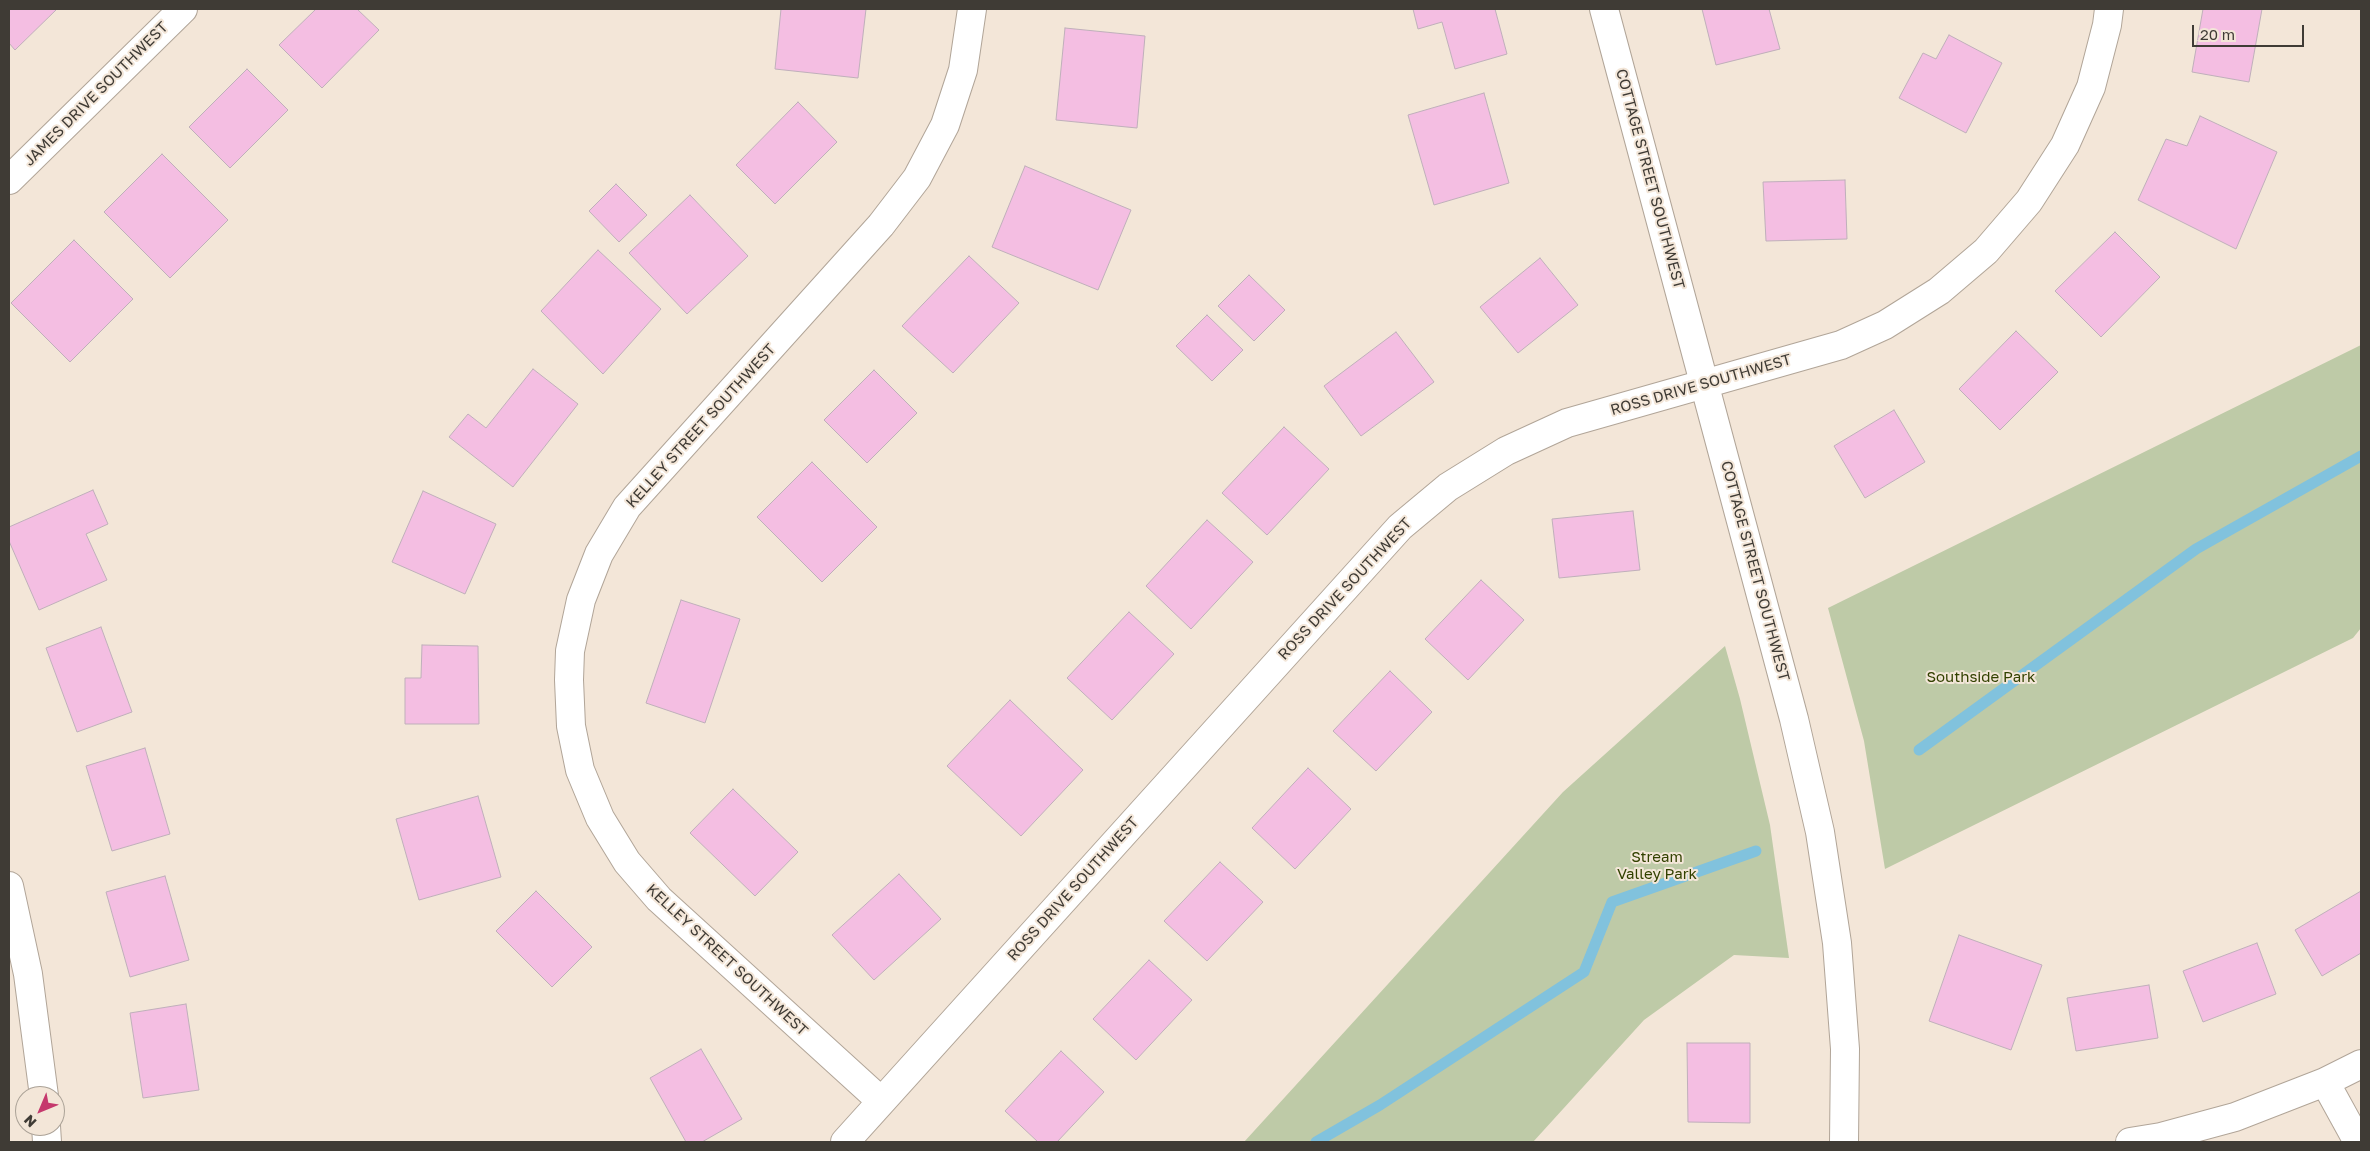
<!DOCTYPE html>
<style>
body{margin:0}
#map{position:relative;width:2370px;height:1151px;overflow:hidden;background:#f3e6d8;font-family:"Golos Text",sans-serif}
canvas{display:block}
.frame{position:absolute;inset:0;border:10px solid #3f3b35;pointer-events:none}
.north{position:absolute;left:15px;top:1086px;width:50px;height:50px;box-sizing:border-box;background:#f3e6d8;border:1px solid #aba297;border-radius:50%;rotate:225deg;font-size:14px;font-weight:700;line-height:20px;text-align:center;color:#3f3b35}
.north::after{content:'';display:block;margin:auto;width:18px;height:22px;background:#c5396d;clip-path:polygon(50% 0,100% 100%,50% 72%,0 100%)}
.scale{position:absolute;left:2192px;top:25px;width:112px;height:22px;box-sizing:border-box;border:2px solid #3f3b35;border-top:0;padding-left:6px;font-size:15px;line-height:18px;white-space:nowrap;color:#3f3b35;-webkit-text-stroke:4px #f3e6d8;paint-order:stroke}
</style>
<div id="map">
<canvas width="2370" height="1151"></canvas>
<div class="frame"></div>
<div class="north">N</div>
<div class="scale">20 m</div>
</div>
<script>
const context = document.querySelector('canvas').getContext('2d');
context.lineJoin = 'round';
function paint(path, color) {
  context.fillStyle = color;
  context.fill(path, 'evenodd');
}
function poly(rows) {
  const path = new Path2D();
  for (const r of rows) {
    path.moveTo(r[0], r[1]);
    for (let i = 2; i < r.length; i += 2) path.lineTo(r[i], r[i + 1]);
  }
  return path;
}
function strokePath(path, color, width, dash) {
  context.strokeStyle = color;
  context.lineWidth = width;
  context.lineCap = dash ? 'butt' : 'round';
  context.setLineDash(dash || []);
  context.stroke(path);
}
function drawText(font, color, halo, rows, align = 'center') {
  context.font = font + ' "Golos Text",sans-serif';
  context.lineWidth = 4;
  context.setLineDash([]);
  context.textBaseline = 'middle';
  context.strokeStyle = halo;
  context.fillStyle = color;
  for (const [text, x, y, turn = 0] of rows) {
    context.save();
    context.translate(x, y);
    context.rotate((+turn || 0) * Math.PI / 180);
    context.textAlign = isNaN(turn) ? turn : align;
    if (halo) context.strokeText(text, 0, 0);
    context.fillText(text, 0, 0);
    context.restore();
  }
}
const green = poly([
 [2361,345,2361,628,2353,638,1885,869,1864,741,1828,608],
 [1725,646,1740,699,1770,825,1789,958,1734,955,1644,1020,1533,1142,1244,1142,1563,792]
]);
const stream = poly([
 [1919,750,2196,549,2361,456],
 [1316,1142,1380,1105,1584,972,1612,902,1756,851]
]);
const building = poly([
 [9,9,57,9,15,50,9,43,9,9],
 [316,9,357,9,379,30,322,88,279,45,316,9],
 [781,9,866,9,858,78,775,69,781,9],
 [1413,9,1495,9,1507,54,1455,69,1442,22,1418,29,1413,9],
 [1702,9,1769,9,1780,49,1716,65,1702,9],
 [2203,9,2262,9,2249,82,2192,72,2203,9],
 [1065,28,1145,36,1137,128,1056,120,1065,28],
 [1949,35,2002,63,1966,133,1899,98,1923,53,1936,59,1949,35],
 [247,69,288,110,230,168,189,127,247,69],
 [1484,93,1509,183,1434,205,1408,115,1484,93],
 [798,102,837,142,775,204,736,165,798,102],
 [2200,116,2277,152,2236,249,2138,200,2166,139,2187,146,2200,116],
 [162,154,228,220,170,278,104,212,162,154],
 [1025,166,1131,210,1098,290,992,247,1025,166],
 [1845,180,1847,239,1766,241,1763,182,1845,180],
 [616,184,647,215,619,242,589,211,616,184],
 [690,195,748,256,687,314,629,253,690,195],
 [2115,232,2160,277,2101,337,2055,291,2115,232],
 [74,240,133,299,70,362,11,303,74,240],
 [598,250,661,309,603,374,541,311,598,250],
 [969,256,1019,303,953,373,902,326,969,256],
 [1540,258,1578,305,1518,353,1480,307,1540,258],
 [1249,275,1285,310,1254,341,1218,306,1249,275],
 [1207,315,1243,350,1212,381,1176,346,1207,315],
 [2016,331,2058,372,2000,430,1959,389,2016,331],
 [1396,332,1434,382,1361,436,1324,386,1396,332],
 [533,369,578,404,513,487,449,437,468,414,486,428,533,369],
 [874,370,917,413,867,463,824,420,874,370],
 [1894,410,1925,462,1865,498,1834,446,1894,410],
 [1284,427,1329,469,1267,535,1222,493,1284,427],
 [812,462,877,527,822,582,757,517,812,462],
 [93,490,108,524,86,534,107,580,39,610,9,541,9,527,93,490],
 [423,491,496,524,465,594,392,562,423,491],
 [1633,511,1640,570,1559,578,1552,519,1633,511],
 [1207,520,1253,562,1191,629,1146,586,1207,520],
 [1481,580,1524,620,1468,680,1425,639,1481,580],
 [681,600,740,619,705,723,646,703,681,600],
 [1129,612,1174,654,1112,720,1067,678,1129,612],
 [101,627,132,712,77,732,46,648,101,627],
 [422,645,478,646,479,724,405,724,405,678,421,678,422,645],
 [1390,671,1432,712,1376,771,1333,731,1390,671],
 [1010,700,1083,770,1021,836,947,766,1010,700],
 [145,748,170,834,112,851,86,766,145,748],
 [1308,768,1351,809,1295,869,1252,828,1308,768],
 [733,789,798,852,755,896,690,833,733,789],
 [478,796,501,877,419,900,396,819,478,796],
 [1220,862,1263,902,1207,961,1164,921,1220,862],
 [899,874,941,919,874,980,832,935,899,874],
 [165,876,189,960,130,977,106,892,165,876],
 [536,891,592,947,552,987,496,931,536,891],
 [2361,891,2361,953,2322,976,2295,930,2361,891],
 [1959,935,2042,965,2011,1050,1929,1021,1959,935],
 [2257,943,2276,994,2203,1022,2183,971,2257,943],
 [1149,960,1192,1000,1136,1060,1093,1019,1149,960],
 [2149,985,2158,1038,2076,1051,2067,998,2149,985],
 [186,1004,199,1090,143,1098,130,1013,186,1004],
 [1687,1043,1750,1043,1750,1123,1688,1122,1687,1043],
 [701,1049,742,1119,702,1142,686,1142,650,1078,701,1049],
 [1061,1051,1104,1092,1057,1142,1038,1142,1005,1111,1061,1051]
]);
const minor = poly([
 [9,180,183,9],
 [9,886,28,974,44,1096],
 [2325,1082,2358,1142],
 [881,1101,659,899,627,862,600,818,580,770,571,726,569,680,570,651,581,600,599,554,627,507,881,225,917,178,945,125,963,70,972,9],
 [46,1126,47,1142],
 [845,1142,1400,527,1448,487,1506,451,1567,423,1841,345,1885,325,1939,291,1986,251,2029,201,2065,145,2091,87,2107,25,2109,9],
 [2130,1142,2161,1137,2235,1117,2325,1082,2361,1064]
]);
const tertiary = poly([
 [1604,9,1794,719,1820,832,1837,943,1845,1049,1844,1142]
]);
const streetNames = [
 ["JAMES DRIVE SOUTHWEST",96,94,-45],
 ["COTTAGE STREET SOUTHWEST",1650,179,75],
 ["ROSS DRIVE SOUTHWEST",1701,385,-16],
 ["KELLEY STREET SOUTHWEST",701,426,-48],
 ["COTTAGE STREET SOUTHWEST",1755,571,75],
 ["ROSS DRIVE SOUTHWEST",1345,589,-47],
 ["ROSS DRIVE SOUTHWEST",1073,889,-48],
 ["KELLEY STREET SOUTHWEST",727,960,43]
];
const parkNames = [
 ["Southside Park",1981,677],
 ["Stream",1657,857],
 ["Valley Park",1657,874]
];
paint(green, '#becaa7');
strokePath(stream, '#81c2dd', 11);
paint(building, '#f4bee2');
strokePath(building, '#bfafba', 1);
strokePath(minor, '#b1a598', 30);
strokePath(tertiary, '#b1a598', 30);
strokePath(minor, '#fff', 28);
strokePath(tertiary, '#fff', 28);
drawText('15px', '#3f3b35', '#f3e6d8', streetNames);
drawText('15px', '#324100', '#f3e6d8', parkNames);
</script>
